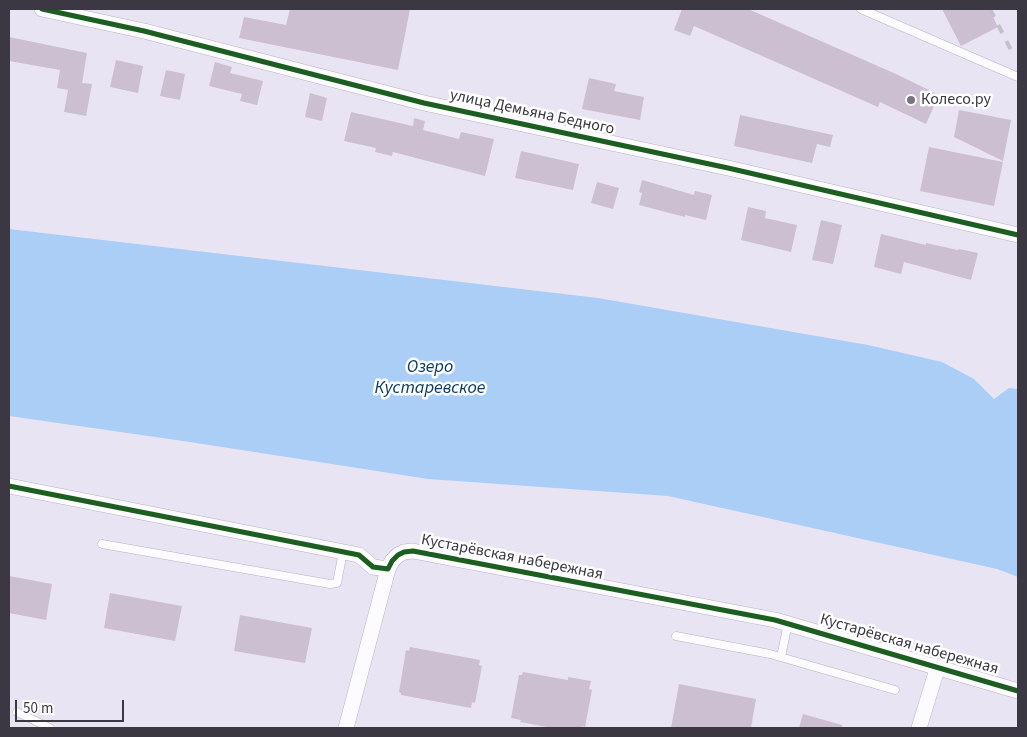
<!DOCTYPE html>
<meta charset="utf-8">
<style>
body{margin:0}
#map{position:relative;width:1027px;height:737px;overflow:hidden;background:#e9e4f4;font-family:"Source Sans 3",sans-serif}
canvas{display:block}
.frame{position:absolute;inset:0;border:10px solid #3b3843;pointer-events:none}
.scale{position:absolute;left:15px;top:700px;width:109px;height:22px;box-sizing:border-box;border:2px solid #3b3843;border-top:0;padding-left:6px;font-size:15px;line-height:18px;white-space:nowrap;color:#3b3843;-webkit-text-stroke:4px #fff;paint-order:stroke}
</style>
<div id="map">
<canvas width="1027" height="737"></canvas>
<div class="frame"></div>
<div class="scale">50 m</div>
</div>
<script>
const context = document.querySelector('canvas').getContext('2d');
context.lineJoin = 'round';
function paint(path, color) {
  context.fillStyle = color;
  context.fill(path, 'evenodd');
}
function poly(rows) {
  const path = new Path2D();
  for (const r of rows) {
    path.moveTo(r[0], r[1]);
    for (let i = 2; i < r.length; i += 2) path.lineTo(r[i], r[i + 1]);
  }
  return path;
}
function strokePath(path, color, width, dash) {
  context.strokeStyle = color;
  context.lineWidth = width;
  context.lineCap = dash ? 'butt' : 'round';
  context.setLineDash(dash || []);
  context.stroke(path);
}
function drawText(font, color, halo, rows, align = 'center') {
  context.font = font + ' "Source Sans 3",sans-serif';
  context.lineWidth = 5;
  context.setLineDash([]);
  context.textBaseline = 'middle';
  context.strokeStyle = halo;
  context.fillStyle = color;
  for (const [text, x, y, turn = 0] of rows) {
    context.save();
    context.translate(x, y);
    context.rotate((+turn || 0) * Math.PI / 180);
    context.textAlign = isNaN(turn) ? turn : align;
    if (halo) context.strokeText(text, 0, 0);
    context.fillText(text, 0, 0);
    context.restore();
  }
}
const water = poly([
 [9,229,598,298,868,345,942,362,974,379,994,399,1009,388,1018,389,1018,577,997,569,668,496,428,479,190,442,9,416]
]);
const building = poly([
 [290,9,410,9,398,70,239,38,244,17,286,25],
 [682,9,748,9,896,74,939,95,926,124,880,102,878,107,694,26,690,36,674,30],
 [942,9,989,9,998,27,961,46],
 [9,37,87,53,82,83,92,84,86,116,64,112,68,90,57,88,60,70,9,61],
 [116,60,143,66,138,93,110,87],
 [215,62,232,67,230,73,263,81,257,105,240,101,242,94,209,86],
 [166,70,185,74,180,100,160,96],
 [589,78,616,84,614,91,644,97,640,120,582,109],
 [310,93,327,98,322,121,305,117],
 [959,110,1011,120,1003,161,954,137],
 [351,112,413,126,414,118,425,121,423,130,459,139,461,132,494,139,485,176,393,152,392,156,375,152,376,148,344,141],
 [740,115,833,135,830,147,817,144,812,163,734,146],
 [929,147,1003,162,994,206,920,191],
 [521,151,579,164,573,190,515,178],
 [642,180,694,195,695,191,712,195,706,220,685,215,685,217,639,205,642,193,639,192],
 [597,182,619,188,613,209,591,203],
 [748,207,766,211,765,218,797,225,791,252,741,240],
 [821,220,842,225,833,264,812,260],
 [881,234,926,245,926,243,958,250,959,249,978,253,971,280,904,262,901,274,874,267],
 [9,576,52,584,46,620,9,613],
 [110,593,182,606,175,641,104,628],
 [240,615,312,628,305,663,234,651],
 [410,647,480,660,479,665,482,666,475,703,472,702,471,708,401,695,401,693,399,692,406,650,409,651],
 [523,672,568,680,568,677,591,681,589,689,592,690,585,727,582,726,582,728,552,728,520,722,521,720,511,718,519,675,522,675],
 [679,684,756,699,751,728,671,728],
 [803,714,842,725,842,728,799,728]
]);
const service = poly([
 [861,9,1018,77],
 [102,544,330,584,337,583,343,552],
 [676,636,770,654,895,690],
 [781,657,788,623],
 [17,712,50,728]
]);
const minor = poly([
 [42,9,144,31,424,103,728,168,1018,235],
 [9,486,359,555,373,567,388,569,392,561,398,555,404,552,413,551,775,620,1018,691],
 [346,728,388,569],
 [919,728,938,666]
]);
const rail = poly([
 [990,9,1011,50]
]);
const cycleway = poly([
 [42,9,144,31,424,103,728,168,1018,235],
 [9,486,359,555,373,567,388,569,392,561,398,555,404,552,413,551,775,620,1018,691]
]);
const markers = [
 [911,100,5,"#787481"]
];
const poiNames = [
 ["Колесо.ру",921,100]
];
const streetNames = [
 ["улица Демьяна Бедного",532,113,12],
 ["Кустарёвская набережная",512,558,11],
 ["Кустарёвская набережная",909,645,16]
];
const waterNames = [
 ["Озеро",430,368],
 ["Кустаревское",430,389]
];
paint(water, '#abcef7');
paint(building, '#ccbfd2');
strokePath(service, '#b8b3c0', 9);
strokePath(minor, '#b8b3c0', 16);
strokePath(service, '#fcfbfd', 8);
strokePath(minor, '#fcfbfd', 15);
strokePath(rail, '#c3c1c5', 4, [9, 9]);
strokePath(cycleway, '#1b5e20', 5);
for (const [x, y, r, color] of markers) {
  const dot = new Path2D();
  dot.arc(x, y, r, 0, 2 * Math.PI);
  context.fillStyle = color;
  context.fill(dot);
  strokePath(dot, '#fff', 2);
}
drawText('16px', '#3b3843', '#fff', poiNames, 'left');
drawText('16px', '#3b3843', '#fff', streetNames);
drawText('italic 18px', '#0a3c64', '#fff', waterNames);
</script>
